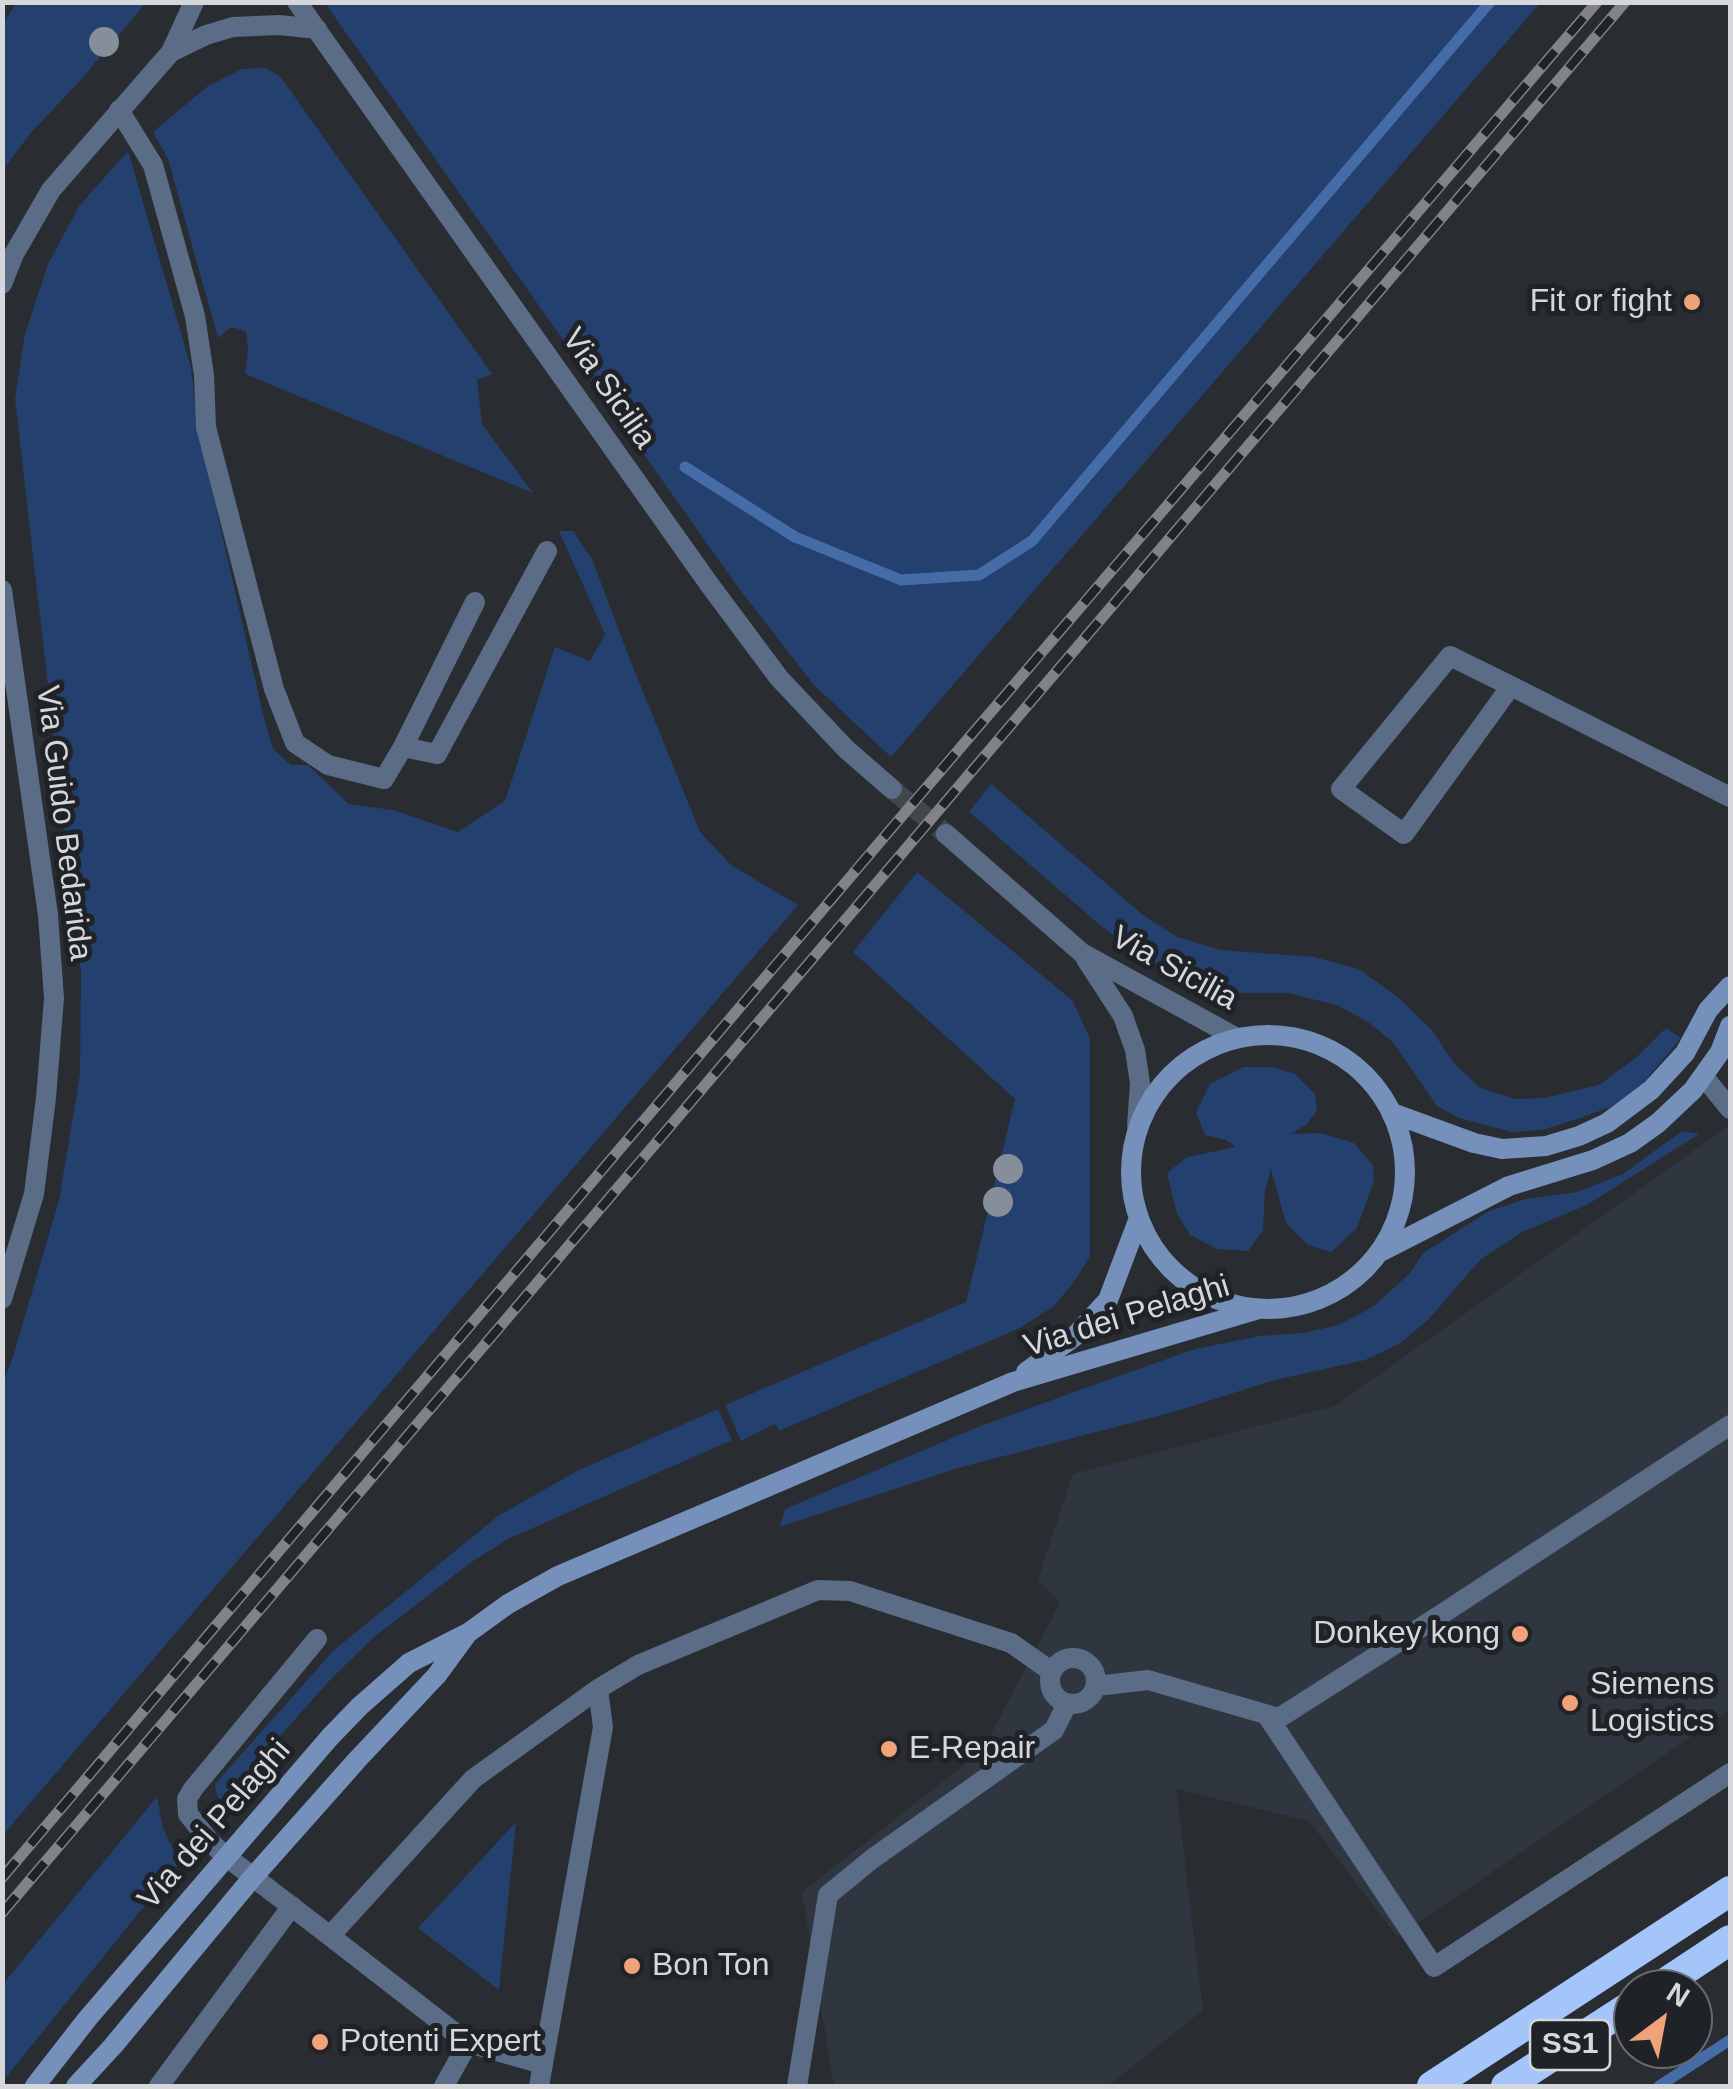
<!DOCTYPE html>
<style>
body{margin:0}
#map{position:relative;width:1733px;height:2089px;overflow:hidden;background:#292c31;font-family:Arial,sans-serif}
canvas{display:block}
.frame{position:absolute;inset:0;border:5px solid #d5d7db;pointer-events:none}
.north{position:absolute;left:1613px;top:1969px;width:100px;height:100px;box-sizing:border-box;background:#1f2227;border:2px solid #686a6f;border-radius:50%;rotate:32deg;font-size:28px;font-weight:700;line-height:40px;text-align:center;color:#d5d7db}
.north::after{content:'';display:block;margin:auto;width:35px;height:45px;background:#f0a278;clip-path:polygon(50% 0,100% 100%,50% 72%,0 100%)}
</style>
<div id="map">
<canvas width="1733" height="2089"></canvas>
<div class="frame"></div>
<div class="north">N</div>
</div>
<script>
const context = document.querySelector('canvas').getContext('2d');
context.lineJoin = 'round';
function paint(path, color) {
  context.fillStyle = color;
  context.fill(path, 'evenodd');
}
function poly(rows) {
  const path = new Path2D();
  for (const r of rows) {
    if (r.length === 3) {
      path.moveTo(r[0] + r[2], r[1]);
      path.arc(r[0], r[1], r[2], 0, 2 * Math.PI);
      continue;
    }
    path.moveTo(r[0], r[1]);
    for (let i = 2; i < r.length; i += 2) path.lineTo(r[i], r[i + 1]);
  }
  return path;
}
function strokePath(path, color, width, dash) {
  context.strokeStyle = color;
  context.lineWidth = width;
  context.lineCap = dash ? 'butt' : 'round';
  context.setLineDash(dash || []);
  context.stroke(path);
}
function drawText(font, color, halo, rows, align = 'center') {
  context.font = font + ' Arial,sans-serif';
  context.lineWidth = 10;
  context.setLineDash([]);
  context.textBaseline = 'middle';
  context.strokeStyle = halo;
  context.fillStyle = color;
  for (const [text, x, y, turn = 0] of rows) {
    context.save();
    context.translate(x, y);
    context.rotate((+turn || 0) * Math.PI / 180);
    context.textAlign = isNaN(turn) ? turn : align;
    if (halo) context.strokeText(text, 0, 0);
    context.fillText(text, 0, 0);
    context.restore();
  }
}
const built = poly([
 [1730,1125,1730,1710,1397,1937,1309,1821,1176,1789,1203,2010,1108,2086,834,2086,802,1892,982,1751,1060,1603,1038,1580,1073,1474,1335,1406]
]);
const green = poly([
 [16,3,146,3,76,85,29,135,3,170,3,24],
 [325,3,1540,3,891,757,814,685,737,586],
 [265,68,280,76,492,374,477,380,482,424,533,493,245,374,248,351,246,331,231,327,218,338,168,159,153,132,208,86,242,69],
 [128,151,191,367,197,424,262,710,273,749,291,765,308,765,349,804,393,810,458,832,505,801,555,647,590,661,605,634,559,531,573,531,592,559,629,657,700,832,731,865,798,905,3,1835,2,1385,12,1360,59,1200,80,1074,81,973,15,399,25,334,48,264,79,206],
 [991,784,1143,915,1177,937,1221,950,1314,957,1359,969,1399,998,1432,1030,1453,1062,1480,1088,1516,1099,1544,1098,1599,1085,1638,1056,1666,1028,1681,1038,1638,1089,1610,1107,1581,1118,1542,1130,1512,1132,1459,1118,1437,1106,1392,1041,1368,1022,1337,1005,1287,993,1234,993,1205,989,1153,965,1100,925,969,812],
 [917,872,1072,1000,1090,1038,1090,1256,1074,1282,1053,1307,1020,1328,779,1431,775,1424,741,1441,725,1405,966,1302,1015,1099,853,952],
 [1243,1067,1272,1067,1295,1074,1315,1094,1317,1111,1306,1125,1290,1134,1320,1133,1354,1143,1373,1165,1374,1181,1357,1228,1331,1252,1308,1245,1286,1223,1271,1169,1265,1190,1263,1230,1248,1251,1217,1249,1190,1235,1177,1214,1167,1173,1187,1157,1236,1147,1226,1140,1205,1135,1196,1112,1210,1084],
 [1682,1131,1699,1134,1587,1205,1524,1231,1481,1259,1428,1320,1399,1344,1365,1360,1271,1381,1177,1411,958,1468,780,1527,785,1509,978,1427,1088,1387,1195,1349,1260,1336,1302,1333,1339,1325,1374,1306,1410,1273,1423,1253,1489,1211,1526,1199,1577,1192,1623,1174],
 [718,1409,732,1440,508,1539,470,1563,373,1638,331,1679,255,1764,262,1770,237,1799,226,1802,217,1797,215,1784,333,1651,498,1516,577,1471],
 [157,1797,163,1828,179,1863,3,2081,3,1984],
 [516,1822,499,1990,418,1928]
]);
const stream = poly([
 [685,467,795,537,901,580,979,575,1032,541,1490,2],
 [1659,2086,1730,2040]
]);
const streetTunnel = poly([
 [892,789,946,834]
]);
const lane = poly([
 [119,110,153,165,195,316,204,375,206,427,274,689,295,743,328,765,384,779,403,747,437,754,547,551],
 [1511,686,1404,834,1341,789,1450,656,1511,686,1730,797],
 [403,747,475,602],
 [1704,1077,1730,1109],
 [1073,1681,23],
 [1096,1686,1148,1680,1279,1718,1442,1614,1730,1425],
 [1268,1717,1434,1967,1730,1773],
 [228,1858,210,1842,188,1814,187,1799,193,1789,317,1639],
 [253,1877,330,1936],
 [468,2043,542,2064],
 [159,2086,292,1906],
 [444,2086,468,2043,330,1936,473,1779,598,1689,638,1665,818,1590,850,1591,1011,1643,1051,1671],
 [539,2086,603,1727,598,1689],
 [797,2086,828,1895,872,1859,1054,1730,1067,1704]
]);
const street = poly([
 [297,2,709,584,779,678,846,749,892,789],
 [171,52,206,35,233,27,279,25,317,29],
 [2,284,14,254,51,190,171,52,194,2],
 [2,590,48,915,54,998,46,1098,34,1194,2,1299],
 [946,834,1082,953,1237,1038],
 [1086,959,1123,1016,1135,1050,1140,1083,1137,1126],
 [228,1858,253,1877]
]);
const secondary = poly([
 [1268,1172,137],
 [1392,1113,1474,1143,1502,1149,1546,1146,1579,1136,1607,1123,1651,1090,1685,1053,1708,1010,1730,986],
 [1382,1251,1509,1186,1593,1160,1630,1143,1658,1123,1693,1090,1720,1052,1730,1026],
 [1026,1372,1074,1337,1108,1300,1139,1218],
 [35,2086,88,2018,330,1737,360,1706,409,1663,468,1633,508,1604,558,1576,1013,1382,1259,1309],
 [76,2086,113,2046,253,1877,357,1760,437,1675,467,1634]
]);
const highway = poly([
 [1656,1989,1730,1940],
 [1432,2086,1730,1891],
 [1506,2086,1633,2004]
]);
const rail = poly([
 [2,1878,885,836,1597,2],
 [2,1913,1625,2]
]);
const trees = [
 [104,42],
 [1008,1169],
 [998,1202]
];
const markers = [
 [1692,302,10,"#f0a278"],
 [1520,1634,10,"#f0a278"],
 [1570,1703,10,"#f0a278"],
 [889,1749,10,"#f0a278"],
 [632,1966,10,"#f0a278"],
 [320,2042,10,"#f0a278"]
];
const shields = [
 [1570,2045,80]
];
const shieldNames = [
 ["SS1",1570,2045]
];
const poiNames = [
 ["Fit or fight",1672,302,"right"],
 ["Donkey kong",1500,1634,"right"],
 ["Siemens",1590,1685],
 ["Logistics",1590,1722],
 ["E-Repair",909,1749],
 ["Bon Ton",652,1966],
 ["Potenti Expert",340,2042]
];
const streetNames = [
 ["Via Sicilia",608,389,55],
 ["Via Guido Bedarida",63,823,83],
 ["Via Sicilia",1174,969,29],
 ["Via dei Pelaghi",1127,1317,-17],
 ["Via dei Pelaghi",215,1825,-49]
];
paint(built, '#303640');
paint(green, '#23406e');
strokePath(stream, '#466ca8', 11);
strokePath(streetTunnel, '#43464a', 20, [20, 10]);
strokePath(lane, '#5b6c87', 20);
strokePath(street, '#5b6c87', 20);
strokePath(secondary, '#7590ba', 20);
strokePath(highway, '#a3c5f9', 30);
strokePath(rail, '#818388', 11);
strokePath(rail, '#1f2227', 8, [22]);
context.fillStyle = '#868e9a';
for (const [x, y] of trees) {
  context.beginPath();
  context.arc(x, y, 15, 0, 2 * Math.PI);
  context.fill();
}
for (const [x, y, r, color] of markers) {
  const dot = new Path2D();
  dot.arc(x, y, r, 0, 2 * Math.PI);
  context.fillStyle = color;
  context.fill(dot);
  strokePath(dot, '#1f2227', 4);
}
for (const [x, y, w] of shields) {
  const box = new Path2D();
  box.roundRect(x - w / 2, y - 25, w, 50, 8);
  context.fillStyle = '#1f2227';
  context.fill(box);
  strokePath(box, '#d5d7db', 2.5);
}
drawText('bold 30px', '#d5d7db', null, shieldNames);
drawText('32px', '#d5d7db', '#1f2227', poiNames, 'left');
drawText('32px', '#d5d7db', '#1f2227', streetNames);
</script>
